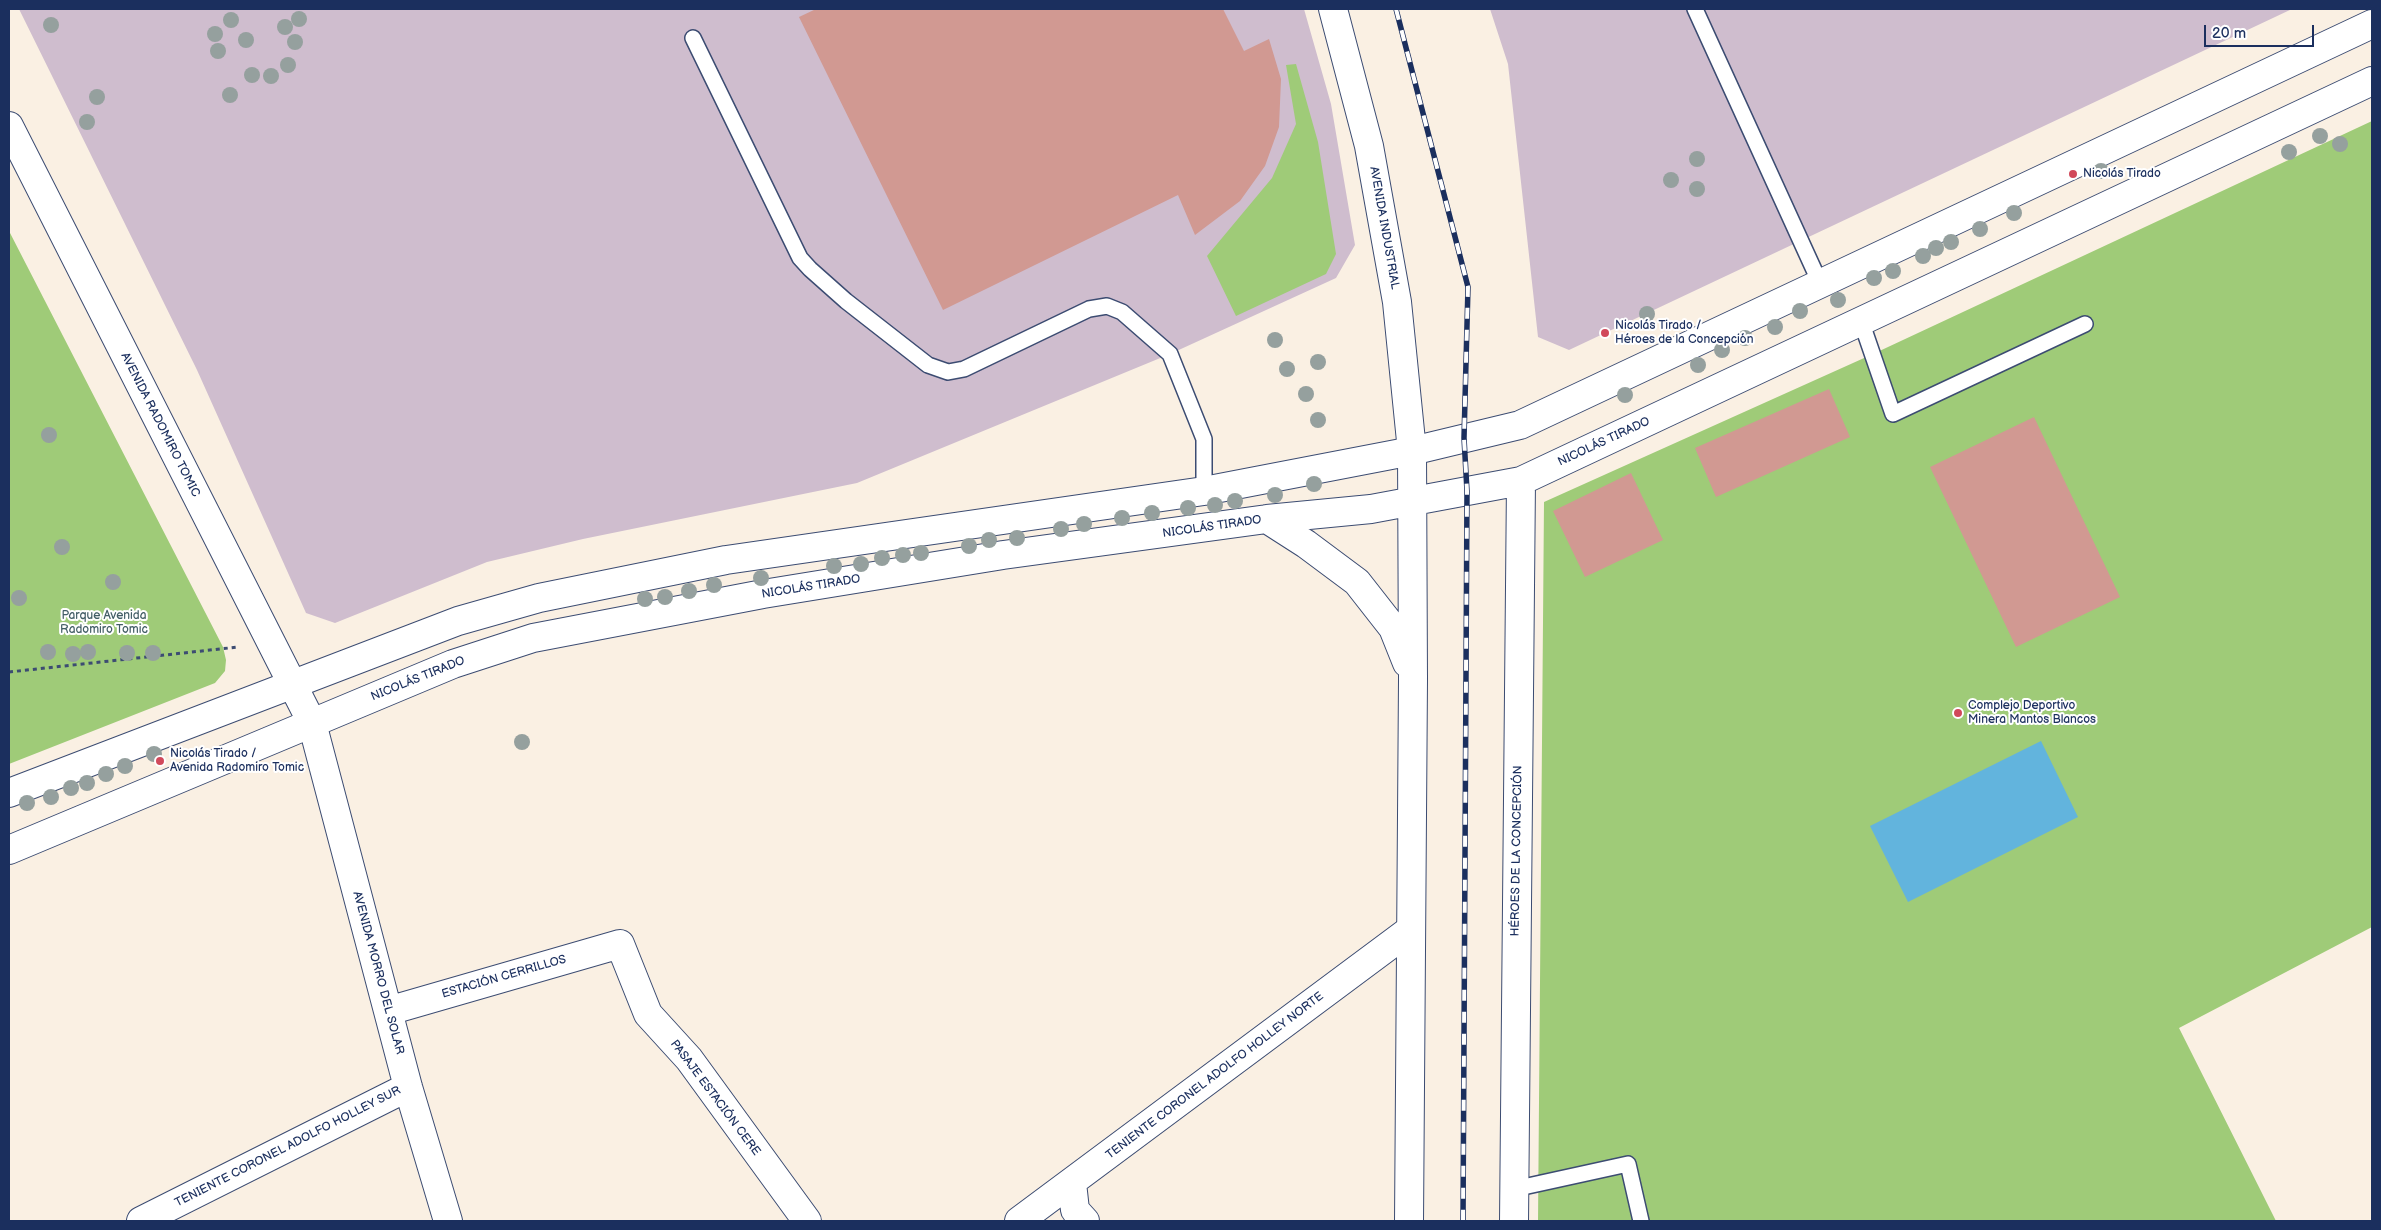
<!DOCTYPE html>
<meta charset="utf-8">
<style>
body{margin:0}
#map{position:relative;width:2381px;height:1230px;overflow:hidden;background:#faf0e3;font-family:"Balsamiq Sans",sans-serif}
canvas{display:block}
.frame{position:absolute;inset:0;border:10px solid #1b2f5e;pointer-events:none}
.scale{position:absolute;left:2204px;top:25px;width:110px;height:22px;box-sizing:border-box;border:2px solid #1b2f5e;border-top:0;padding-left:6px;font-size:15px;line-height:18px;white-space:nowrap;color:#1b2f5e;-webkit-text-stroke:4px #fff;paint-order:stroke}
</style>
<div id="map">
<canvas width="2381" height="1230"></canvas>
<div class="frame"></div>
<div class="scale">20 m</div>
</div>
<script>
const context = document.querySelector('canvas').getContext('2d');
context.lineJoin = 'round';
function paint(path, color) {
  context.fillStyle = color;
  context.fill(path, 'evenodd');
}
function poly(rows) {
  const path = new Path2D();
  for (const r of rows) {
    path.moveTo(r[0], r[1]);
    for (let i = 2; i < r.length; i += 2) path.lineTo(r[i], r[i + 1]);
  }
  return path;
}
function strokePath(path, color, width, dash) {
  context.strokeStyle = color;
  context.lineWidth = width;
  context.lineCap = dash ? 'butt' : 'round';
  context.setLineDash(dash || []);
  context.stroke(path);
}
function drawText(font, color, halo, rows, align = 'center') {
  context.font = font + ' "Balsamiq Sans",sans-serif';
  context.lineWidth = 4;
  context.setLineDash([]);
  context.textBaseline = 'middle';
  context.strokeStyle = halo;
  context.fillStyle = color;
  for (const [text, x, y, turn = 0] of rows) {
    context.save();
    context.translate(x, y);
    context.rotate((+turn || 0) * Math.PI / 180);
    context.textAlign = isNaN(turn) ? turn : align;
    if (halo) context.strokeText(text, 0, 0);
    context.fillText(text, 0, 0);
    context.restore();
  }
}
const industrial = poly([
 [19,9,1304,9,1331,104,1355,245,1336,278,1170,354,857,483,583,539,487,562,335,623,306,613,197,370],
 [1490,9,2292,9,1569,350,1538,337,1508,64]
]);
const green = poly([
 [1296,64,1318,142,1336,254,1326,274,1236,316,1207,256,1272,178,1296,124,1286,65],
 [2372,121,2372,927,2179,1028,2276,1221,1538,1221,1544,502,1873,354],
 [9,231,223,647,226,660,225,671,215,683,9,764]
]);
const water = poly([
 [2041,741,2078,817,1908,902,1870,826]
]);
const building = poly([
 [816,9,1223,9,1244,51,1269,39,1281,79,1279,127,1265,166,1240,201,1195,235,1178,195,943,310,799,17],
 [1829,389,1850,437,1716,497,1695,448],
 [2034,417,2120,597,2016,647,1930,467],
 [1631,473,1663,540,1585,577,1553,511]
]);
const path = poly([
 [9,672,238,647]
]);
const lane = poly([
 [1695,9,1820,283],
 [693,38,800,258,810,269,846,301,928,365,948,372,964,369,1089,309,1107,306,1122,312,1170,354,1204,439,1204,491],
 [1861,321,1893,414,2085,324],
 [1514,1189,1628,1164,1641,1221]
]);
const street = poly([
 [1333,9,1369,146,1397,302,1412,451],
 [312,723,408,1087,448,1221],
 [388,1011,620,944,648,1014,689,1059,807,1221],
 [1072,1183,1075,1210,1085,1221],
 [141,1221,408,1087],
 [1019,1221,1410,930]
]);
const secondary = poly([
 [9,126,312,723],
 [1267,519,1306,544,1357,582,1393,628,1407,663],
 [9,793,458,621,539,598,726,560,1204,491,1412,451,1520,425,2372,24],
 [9,850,453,664,533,638,763,594,1003,555,1267,519,1371,509,1521,481,2372,81],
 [1409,1221,1413,680,1412,451],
 [1514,1221,1521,481]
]);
const rail = poly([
 [1396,9,1468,287,1464,438,1467,491,1463,1221]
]);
const trees = [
 [299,19],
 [231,20],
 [51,25],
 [285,27],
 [215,34],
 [246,40],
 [295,42],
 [218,51],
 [288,65],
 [252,75],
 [271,76],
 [230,95],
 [97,97],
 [87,122],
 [2320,136],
 [2340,144],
 [2289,152],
 [1697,159],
 [2101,171],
 [1671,180],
 [1697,189],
 [2014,213],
 [1980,229],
 [1951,242],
 [1936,248],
 [1923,256],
 [1893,271],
 [1874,278],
 [1838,300],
 [1800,311],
 [1647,314],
 [1775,327],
 [1745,338],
 [1275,340],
 [1722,350],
 [1318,362],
 [1698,365],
 [1287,369],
 [1306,394],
 [1625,395],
 [1318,420],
 [49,435],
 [1314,484],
 [1275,495],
 [1235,501],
 [1215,505],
 [1188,508],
 [1152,513],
 [1122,518],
 [1084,524],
 [1061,529],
 [1017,538],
 [989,540],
 [969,546],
 [62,547],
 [921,553],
 [903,555],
 [882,558],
 [861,564],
 [834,566],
 [761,578],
 [113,582],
 [714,585],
 [689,591],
 [665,597],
 [19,598],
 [645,599],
 [48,652],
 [88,652],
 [127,653],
 [153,653],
 [73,654],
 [522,742],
 [154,754],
 [125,766],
 [106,774],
 [87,783],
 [71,788],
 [51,797],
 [27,803]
];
const markers = [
 [2073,174,5,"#d1495b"],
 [1605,333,5,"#d1495b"],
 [1958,713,5,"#d1495b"],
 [160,761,5,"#d1495b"]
];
const poiNames = [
 ["Nicolás Tirado",2083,174],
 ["Nicolás Tirado /",1615,326],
 ["Héroes de la Concepción",1615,340],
 ["Complejo Deportivo",1968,706],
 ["Minera Mantos Blancos",1968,720],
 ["Nicolás Tirado /",170,754],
 ["Avenida Radomiro Tomic",170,768]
];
const streetNames = [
 ["AVENIDA INDUSTRIAL",1384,228,80],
 ["AVENIDA RADOMIRO TOMIC",160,425,63],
 ["NICOLÁS TIRADO",1604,442,-25],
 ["NICOLÁS TIRADO",1212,527,-8],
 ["NICOLÁS TIRADO",811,587,-9],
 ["NICOLÁS TIRADO",418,679,-22],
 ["HÉROES DE LA CONCEPCIÓN",1517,851,-89],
 ["AVENIDA MORRO DEL SOLAR",378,973,75],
 ["ESTACIÓN CERRILLOS",504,977,-16],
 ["TENIENTE CORONEL ADOLFO HOLLEY NORTE",1215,1076,-37],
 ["PASAJE ESTACIÓN CERE",715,1098,53],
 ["TENIENTE CORONEL ADOLFO HOLLEY SUR",288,1147,-27]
];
const parkNames = [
 ["Parque Avenida",104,616],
 ["Radomiro Tomic",104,630]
];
paint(industrial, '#cfbdce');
paint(green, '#9fcb78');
paint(water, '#62b4dd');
paint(building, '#d19992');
strokePath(lane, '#3c4c72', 18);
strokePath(street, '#3c4c72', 30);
strokePath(secondary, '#3c4c72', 30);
strokePath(path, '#3c4c72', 3, [4, 4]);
strokePath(lane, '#fff', 15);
strokePath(street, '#fff', 28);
strokePath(secondary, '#fff', 28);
strokePath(rail, '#1b2f5e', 5.5);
strokePath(rail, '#fff', 4, [11]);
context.fillStyle = '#95a09e';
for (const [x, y] of trees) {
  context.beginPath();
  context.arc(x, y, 8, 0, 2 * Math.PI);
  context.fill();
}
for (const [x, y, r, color] of markers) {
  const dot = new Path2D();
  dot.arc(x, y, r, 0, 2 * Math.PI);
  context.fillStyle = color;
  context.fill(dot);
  strokePath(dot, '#fff', 2);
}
drawText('12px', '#1b2f5e', '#fff', poiNames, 'left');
drawText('12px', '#1b2f5e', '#fff', streetNames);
drawText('12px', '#435e66', '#fff', parkNames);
</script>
